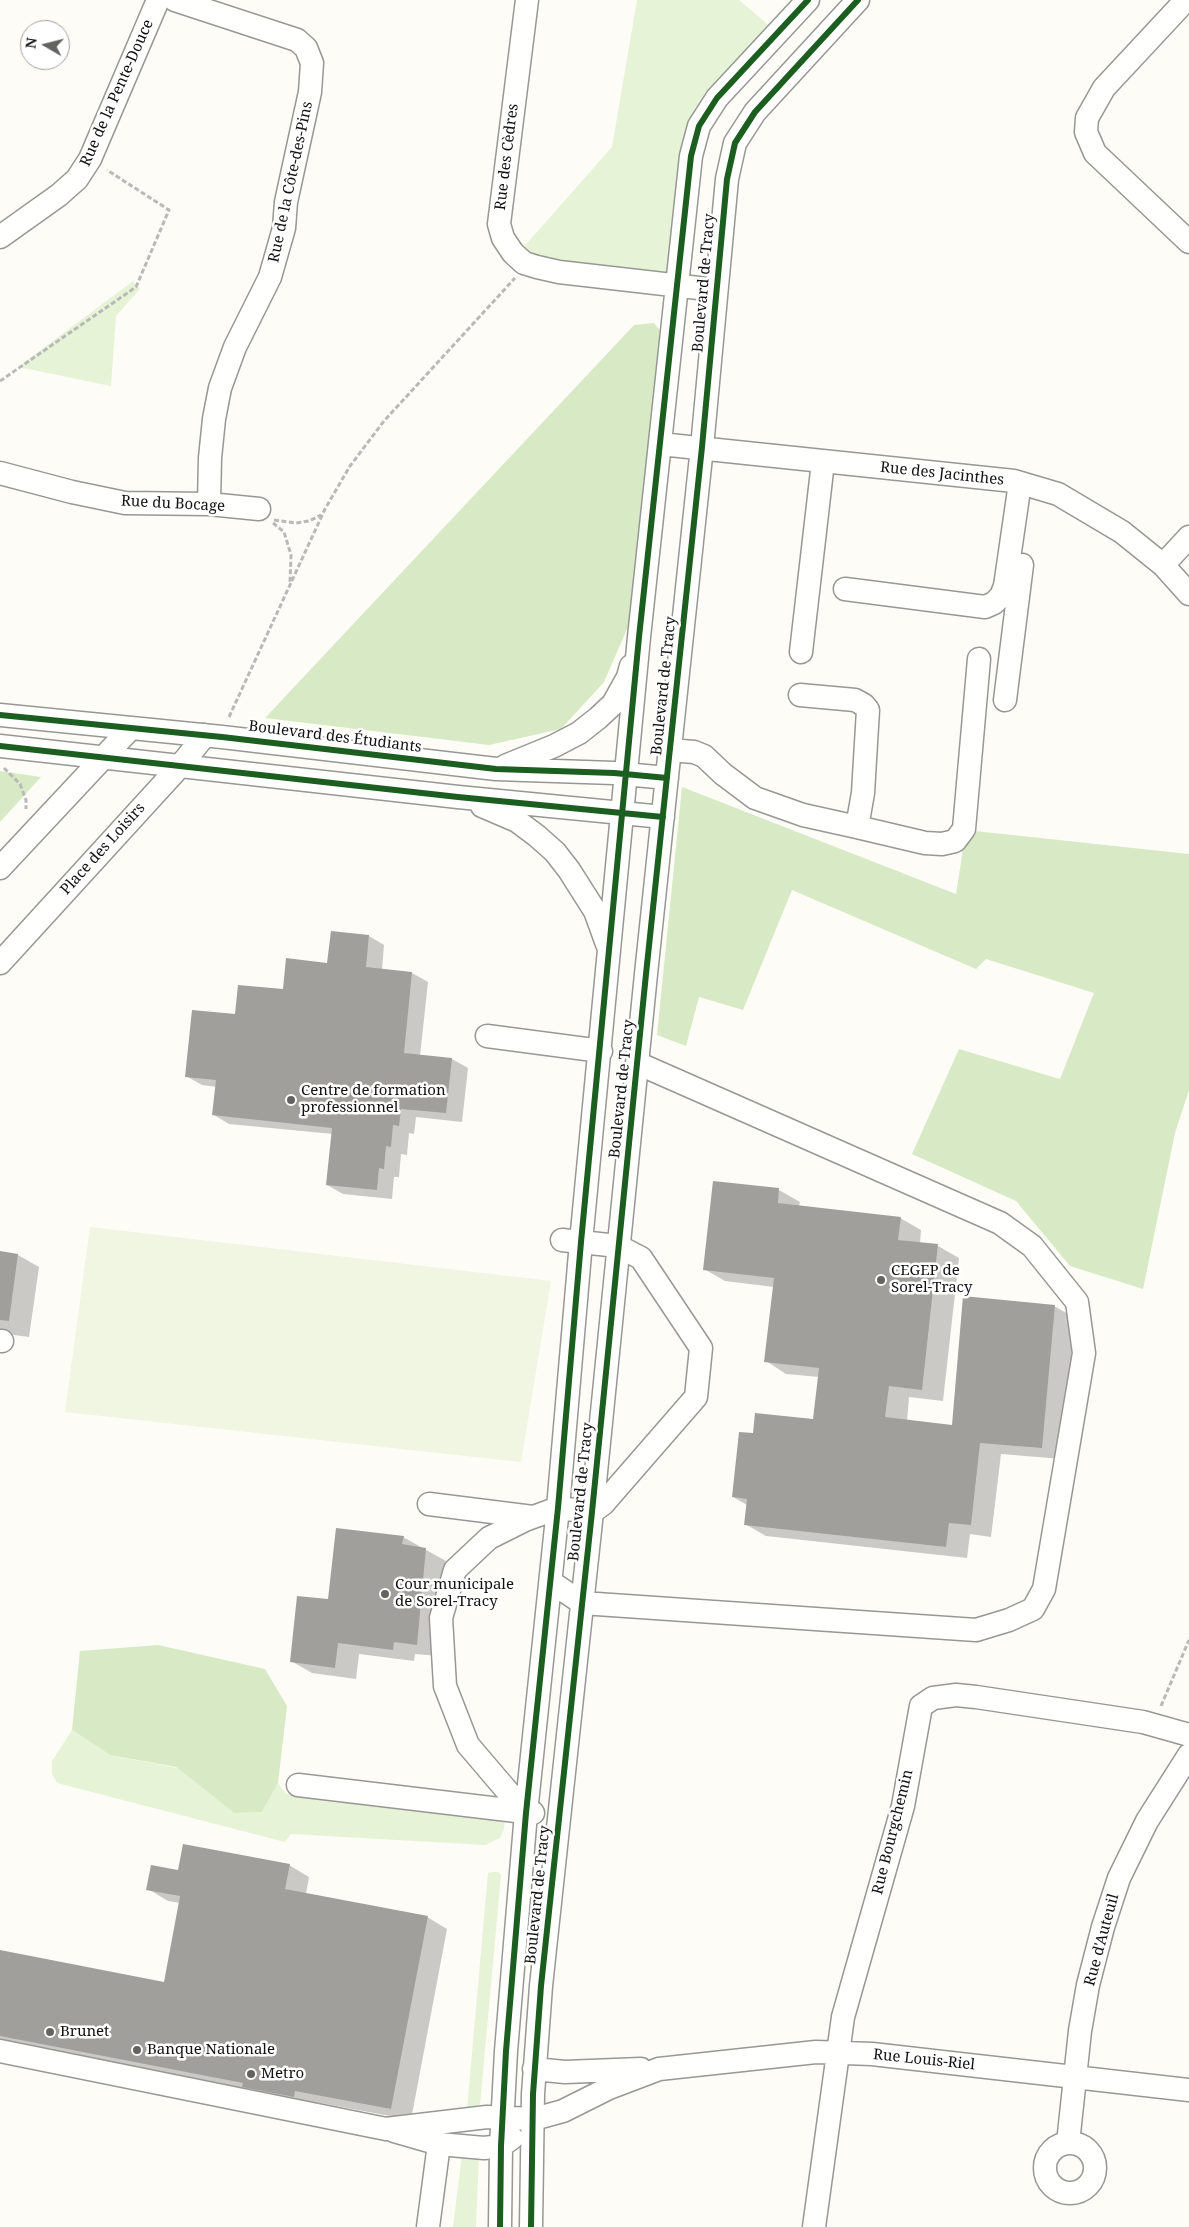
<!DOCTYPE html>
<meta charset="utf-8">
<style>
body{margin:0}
#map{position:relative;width:1189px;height:2227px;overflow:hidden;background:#fdfcf7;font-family:"Noto Serif",serif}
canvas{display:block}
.north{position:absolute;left:20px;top:20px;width:50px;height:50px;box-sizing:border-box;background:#fff;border:1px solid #a0a0a0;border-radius:50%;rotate:278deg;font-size:14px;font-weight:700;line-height:20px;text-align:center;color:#111}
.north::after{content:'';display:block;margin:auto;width:18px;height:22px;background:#646362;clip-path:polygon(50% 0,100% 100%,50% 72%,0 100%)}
</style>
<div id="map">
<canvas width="1189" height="2227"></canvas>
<div class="north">N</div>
</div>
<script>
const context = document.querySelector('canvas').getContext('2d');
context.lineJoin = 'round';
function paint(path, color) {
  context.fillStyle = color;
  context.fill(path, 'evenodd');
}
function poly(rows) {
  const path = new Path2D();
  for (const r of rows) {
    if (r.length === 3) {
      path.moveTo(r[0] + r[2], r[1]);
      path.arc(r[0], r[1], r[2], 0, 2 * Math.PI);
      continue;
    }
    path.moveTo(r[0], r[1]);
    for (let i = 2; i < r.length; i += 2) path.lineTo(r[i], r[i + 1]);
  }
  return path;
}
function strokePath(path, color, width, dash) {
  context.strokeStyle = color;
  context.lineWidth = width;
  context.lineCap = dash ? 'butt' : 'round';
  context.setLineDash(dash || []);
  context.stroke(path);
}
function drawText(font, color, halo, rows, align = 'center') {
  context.font = font + ' "Noto Serif",serif';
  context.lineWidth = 5;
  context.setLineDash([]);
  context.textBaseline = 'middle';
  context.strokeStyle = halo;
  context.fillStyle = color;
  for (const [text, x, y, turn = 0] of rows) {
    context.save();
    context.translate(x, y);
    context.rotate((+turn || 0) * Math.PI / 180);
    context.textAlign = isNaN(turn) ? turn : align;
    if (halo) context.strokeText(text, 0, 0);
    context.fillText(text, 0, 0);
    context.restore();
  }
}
const green = poly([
 [637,0,739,0,771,27,706,101,671,278,533,258,522,249,612,147],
 [133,281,140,289,116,316,111,386,18,367],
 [72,1730,110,1755,177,1768,234,1813,262,1812,278,1783,286,1794,505,1820,504,1829,500,1838,485,1845,291,1834,285,1842,57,1783,52,1774,52,1761],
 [493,1872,498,1872,501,1875,480,2105,467,2109,488,1873],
 [462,2154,479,2155,476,2227,453,2227]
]);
const forest = poly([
 [654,323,662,333,634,613,604,682,561,729,489,745,265,718,634,325],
 [0,771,41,777,0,822],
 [682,787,956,894,966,830,1189,854,1189,1090,1175,1133,1143,1289,1070,1266,1016,1201,912,1154,959,1049,1060,1079,1094,993,986,959,976,969,792,890,743,1010,699,997,686,1046,657,1035],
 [158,1645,265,1669,287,1706,278,1783,262,1812,234,1813,176,1767,110,1755,72,1730,80,1651]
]);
const pitch = poly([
 [90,1227,551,1281,521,1462,65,1412]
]);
const shadow = poly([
 [369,936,384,945,382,970,412,973,428,982,420,1056,452,1059,468,1068,462,1122,416,1117,414,1134,409,1133,407,1155,401,1154,399,1177,394,1177,392,1199,343,1194,327,1185,333,1134,229,1124,214,1115,217,1087,202,1085,186,1076,237,1016,284,991],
 [779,1190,800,1202,799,1206,900,1218,921,1230,920,1244,938,1246,959,1258,943,1401,909,1397,907,1421,953,1426,1054,1306,1075,1318,1062,1459,1001,1454,991,1537,970,1534,967,1558,766,1536,745,1524,747,1505,733,1497,754,1435,814,1421,819,1377,786,1374,766,1361,774,1287,725,1281,704,1269],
 [0,1253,18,1255,39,1267,29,1337,0,1333],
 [403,1537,446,1561,438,1656,415,1654,414,1661,359,1654,356,1679,312,1673,291,1661,329,1600],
 [289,1865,309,1877,306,1894,427,1917,447,1929,411,2120,315,2102,314,2107,0,2043,0,1951,165,1983,180,1903,168,1901,148,1889,179,1872]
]);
const building = poly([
 [331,931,369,935,366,967,412,972,404,1053,452,1058,446,1113,401,1109,399,1126,393,1125,391,1147,386,1146,384,1169,379,1168,377,1190,326,1185,332,1128,212,1115,216,1080,185,1077,192,1010,235,1014,238,985,283,989,286,958,327,963],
 [713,1181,779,1188,778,1203,901,1217,898,1240,938,1244,922,1390,889,1386,885,1417,952,1425,963,1296,1055,1305,1042,1448,980,1443,971,1525,949,1523,946,1547,744,1525,747,1499,732,1497,739,1432,753,1433,755,1413,813,1419,819,1368,764,1362,774,1278,703,1270],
 [0,1251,18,1254,9,1321,0,1320],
 [336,1528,404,1536,402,1544,426,1548,417,1645,394,1642,393,1650,338,1643,335,1668,290,1662,297,1596,328,1599],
 [183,1844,290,1864,285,1889,428,1916,391,2109,295,2091,294,2097,242,2087,243,2083,0,2036,0,1950,164,1982,180,1896,146,1890,151,1865,178,1870]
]);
const path = poly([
 [0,381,136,287,169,210,107,170],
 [274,520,296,523,309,521,321,515],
 [273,523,284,532,291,555,290,582],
 [229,717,325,509,350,466,384,421,515,278],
 [4,768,20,784,26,800,26,809],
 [1161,1706,1189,1640]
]);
const minor = poly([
 [175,0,297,40,306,48,312,63,310,92,286,202,284,228,270,277,235,347,220,388,214,419,210,458,209,504],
 [527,0,499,224,503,238,513,253,524,263,537,267,559,272,716,290],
 [1186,0,1104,88,1087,118,1086,132,1095,153,1189,242],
 [0,237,59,195,77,179,90,159,158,0],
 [660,444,1014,481,1058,494,1122,532,1163,565,1189,594],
 [0,473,72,492,125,503,209,504,259,509],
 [1163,565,1189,537],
 [845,589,985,607,994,603,1001,596,1005,586,1020,483],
 [801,652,823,462],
 [1005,700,1022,565],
 [0,715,222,737,496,769,614,773,667,778],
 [0,746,458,797,663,817],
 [670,750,694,752,704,756,723,774,755,798,803,815,857,827,863,793,868,710,864,705,855,700,800,695],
 [505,766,554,746,579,733,598,718,613,704,628,677,631,666],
 [482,806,517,821,537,836,555,852,569,870,595,911,607,944],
 [857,827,925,843,942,844,955,841,964,829,979,659],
 [0,868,131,728],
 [0,963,180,766,205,735],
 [487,1036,601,1051],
 [0,1341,2,1341],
 [429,1504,533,1517],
 [551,1582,582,1603,976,1630,1009,1620,1033,1609,1044,1589,1084,1353,1077,1302,1032,1246,1000,1223,637,1063],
 [298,1785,533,1813],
 [526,1813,468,1745,445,1686,441,1618,455,1570,489,1538,525,1520,558,1508,592,1512,603,1504,696,1397,701,1348,641,1258,618,1246,562,1240],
 [0,2051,386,2129,487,2117,534,2119,563,2111,609,2088,659,2069,816,2052,872,2054,1189,2090],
 [534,2069,565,2072,641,2069],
 [394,2131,439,2144,484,2148,501,2146,512,2138],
 [1070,2168,25],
 [1068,2143,1080,2031,1088,1985,1103,1927,1119,1878,1147,1821,1189,1755],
 [428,2227,439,2144],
 [500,2227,501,2146,506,2051,526,1813,558,1508,581,1242,639,637,691,156,699,126,717,98,808,0],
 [531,2227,533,2094,541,1986,592,1512,646,974,702,447,727,179,735,143,755,112,858,0],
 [814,2227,843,2017,903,1806,921,1706,933,1698,956,1695,976,1697,1143,1722,1189,1735]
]);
const cycleway = poly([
 [0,715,222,737,496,769,614,773,667,778],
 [0,746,458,797,663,817],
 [500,2227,501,2146,506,2051,526,1813,558,1508,581,1242,639,637,691,156,699,126,717,98,808,0],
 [531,2227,533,2094,541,1986,592,1512,646,974,702,447,727,179,735,143,755,112,858,0]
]);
const markers = [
 [291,1100,5,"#646362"],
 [881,1280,5,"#646362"],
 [385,1594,5,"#646362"],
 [50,2032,5,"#646362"],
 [137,2050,5,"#646362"],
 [251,2074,5,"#646362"]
];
const streetNames = [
 ["Rue de la Pente-Douce",117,93,-66],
 ["Rue des Cèdres",507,157,-83],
 ["Rue de la Côte-des-Pins",291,182,-78],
 ["Boulevard de Tracy",704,283,-85],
 ["Rue des Jacinthes",942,474,6],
 ["Rue du Bocage",173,504,3],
 ["Boulevard de Tracy",664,686,-84],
 ["Boulevard des Étudiants",335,737,7],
 ["Place des Loisirs",103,849,-48],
 ["Boulevard de Tracy",622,1089,-84],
 ["Boulevard de Tracy",581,1492,-84],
 ["Rue Bourgchemin",893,1832,-76],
 ["Boulevard de Tracy",538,1895,-84],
 ["Rue d'Auteuil",1102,1940,-75],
 ["Rue Louis-Riel",924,2060,6]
];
const poiNames = [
 ["Centre de formation",301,1091],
 ["professionnel",301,1108],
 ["CEGEP de",891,1271],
 ["Sorel-Tracy",891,1288],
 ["Cour municipale",395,1585],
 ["de Sorel-Tracy",395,1602],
 ["Brunet",60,2032],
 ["Banque Nationale",147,2050],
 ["Metro",261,2074]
];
paint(green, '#e7f3d7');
paint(forest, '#d8eac5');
paint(pitch, '#f0f6e1');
paint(shadow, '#0003');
paint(building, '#a19f9c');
strokePath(minor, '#979795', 25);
strokePath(path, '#b9b9b8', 3, [5, 2.5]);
strokePath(minor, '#fffffe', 22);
strokePath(cycleway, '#1b5e20', 6);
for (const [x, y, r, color] of markers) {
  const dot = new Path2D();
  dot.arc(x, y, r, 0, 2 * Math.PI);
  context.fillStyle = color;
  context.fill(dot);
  strokePath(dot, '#fff', 2);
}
drawText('15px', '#111', '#fff', streetNames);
drawText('15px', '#111', '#fff', poiNames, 'left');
</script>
